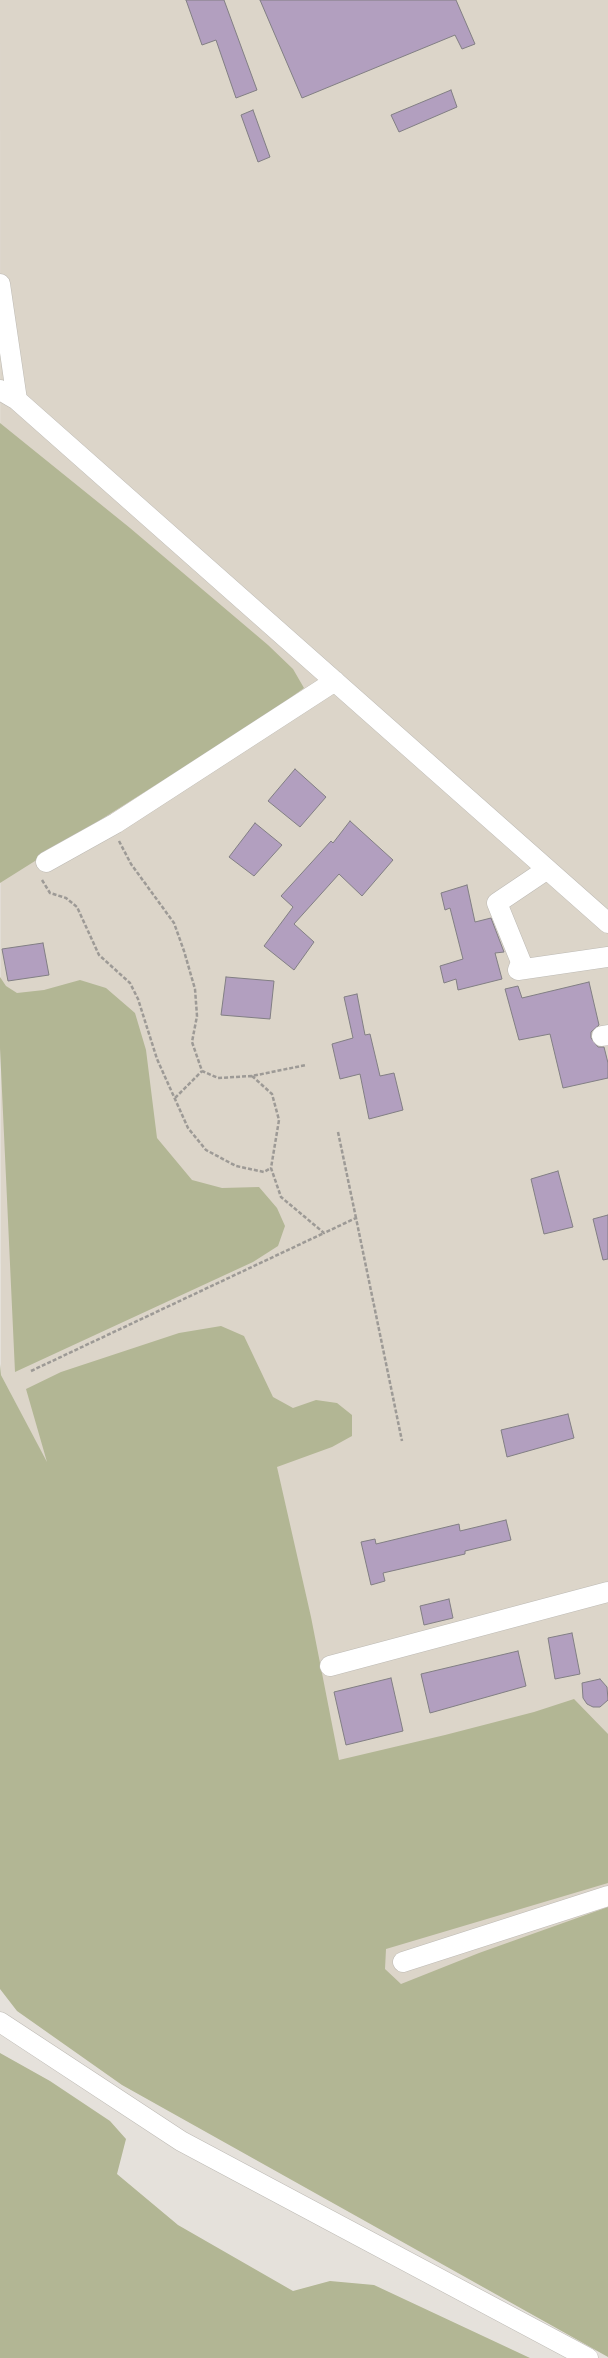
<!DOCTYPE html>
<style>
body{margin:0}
canvas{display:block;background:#e5e1db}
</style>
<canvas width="608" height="2358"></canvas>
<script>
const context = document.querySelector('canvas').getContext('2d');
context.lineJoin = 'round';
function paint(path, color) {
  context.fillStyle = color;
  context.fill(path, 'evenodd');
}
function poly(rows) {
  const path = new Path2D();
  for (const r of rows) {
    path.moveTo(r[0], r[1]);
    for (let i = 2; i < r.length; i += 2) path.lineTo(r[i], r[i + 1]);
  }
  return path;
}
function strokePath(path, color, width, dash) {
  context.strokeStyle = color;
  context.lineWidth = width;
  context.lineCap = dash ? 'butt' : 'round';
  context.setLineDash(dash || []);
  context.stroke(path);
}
const built = poly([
 [0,0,608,0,608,2243,424,2034,48,1465,1,1375]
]);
const green = poly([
 [0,423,130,528,268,645,293,669,304,688,264,717,0,883],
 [0,977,6,986,17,993,44,990,80,980,106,988,135,1013,146,1050,157,1138,192,1180,222,1188,259,1187,277,1208,285,1226,278,1246,253,1262,15,1372,0,1048],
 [221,1326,244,1336,273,1397,293,1408,316,1400,337,1403,352,1415,352,1436,332,1447,277,1467,311,1617,339,1760,445,1735,534,1712,574,1699,608,1734,608,1883,386,1949,385,1969,401,1984,479,1953,608,1907,608,2357,122,2085,17,2011,0,1989,0,1364,1,1375,47,1462,26,1389,61,1372,179,1333],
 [0,2053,50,2081,110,2121,126,2139,117,2174,178,2225,293,2291,330,2281,374,2285,530,2358,0,2358]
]);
const building = poly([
 [186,0,224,0,257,90,236,98,216,40,202,45,186,0],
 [260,0,456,0,475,44,462,49,455,35,302,98,260,0],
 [451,90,457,107,399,132,391,115,451,90],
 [253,110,270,157,258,162,241,115,253,110],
 [295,769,326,797,300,827,268,801,295,769],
 [350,821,393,860,362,896,339,874,294,924,314,942,294,970,264,946,293,907,281,896,331,841,333,843,350,821],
 [255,823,282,845,254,876,229,857,255,823],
 [467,885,475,922,491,918,504,952,495,953,502,979,458,990,456,979,444,983,440,966,463,959,450,908,445,910,441,893,467,885],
 [43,943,49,975,8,981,2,949,43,943],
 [226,977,274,981,270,1019,221,1015,226,977],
 [589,982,599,1025,591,1032,591,1038,598,1047,604,1047,608,1063,608,1078,563,1088,550,1034,519,1040,505,989,518,986,522,998,589,982],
 [357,994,365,1035,370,1034,380,1076,394,1073,403,1110,369,1119,360,1074,340,1079,332,1044,353,1038,344,997,357,994],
 [558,1171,573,1227,544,1234,531,1179,558,1171],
 [608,1215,608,1259,603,1260,593,1219,608,1215],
 [568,1414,574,1438,507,1457,501,1430,568,1414],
 [506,1520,511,1540,465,1551,465,1554,383,1573,385,1581,371,1585,361,1542,375,1539,376,1544,459,1524,460,1531,506,1520],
 [449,1599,453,1618,424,1625,420,1606,449,1599],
 [572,1633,580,1674,555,1679,548,1638,572,1633],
 [518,1651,526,1686,430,1713,421,1674,518,1651],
 [391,1678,403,1731,346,1745,334,1692,391,1678],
 [600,1679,607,1687,608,1700,600,1707,593,1707,587,1704,583,1698,582,1683,600,1679]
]);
const path = poly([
 [119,841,131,864,174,923,184,951,195,989,197,1016,192,1042,202,1071,218,1078,252,1076,306,1065],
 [42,880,50,893,66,898,77,907,99,955,130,983,138,999,157,1059,188,1128,206,1150,236,1166,264,1172,271,1168],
 [252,1076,272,1094,279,1120,271,1168,281,1197,324,1233,356,1218,402,1441],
 [175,1098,202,1071],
 [338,1132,356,1218],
 [31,1371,324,1233]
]);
const minor = poly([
 [0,284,17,400],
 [0,390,17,400,608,923],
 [46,862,116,823,335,681],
 [546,870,497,903,521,962,518,970,608,957],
 [602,1036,608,1035],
 [330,1666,608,1592],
 [403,1962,608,1896],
 [0,2022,181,2141,588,2358]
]);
paint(built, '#dcd5c9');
paint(green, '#b2b694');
paint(building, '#b29fbf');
strokePath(building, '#827f84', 1);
strokePath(minor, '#bdbab4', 21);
strokePath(path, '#9d9a96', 2.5, [4, 2]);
strokePath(minor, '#fff', 20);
</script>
